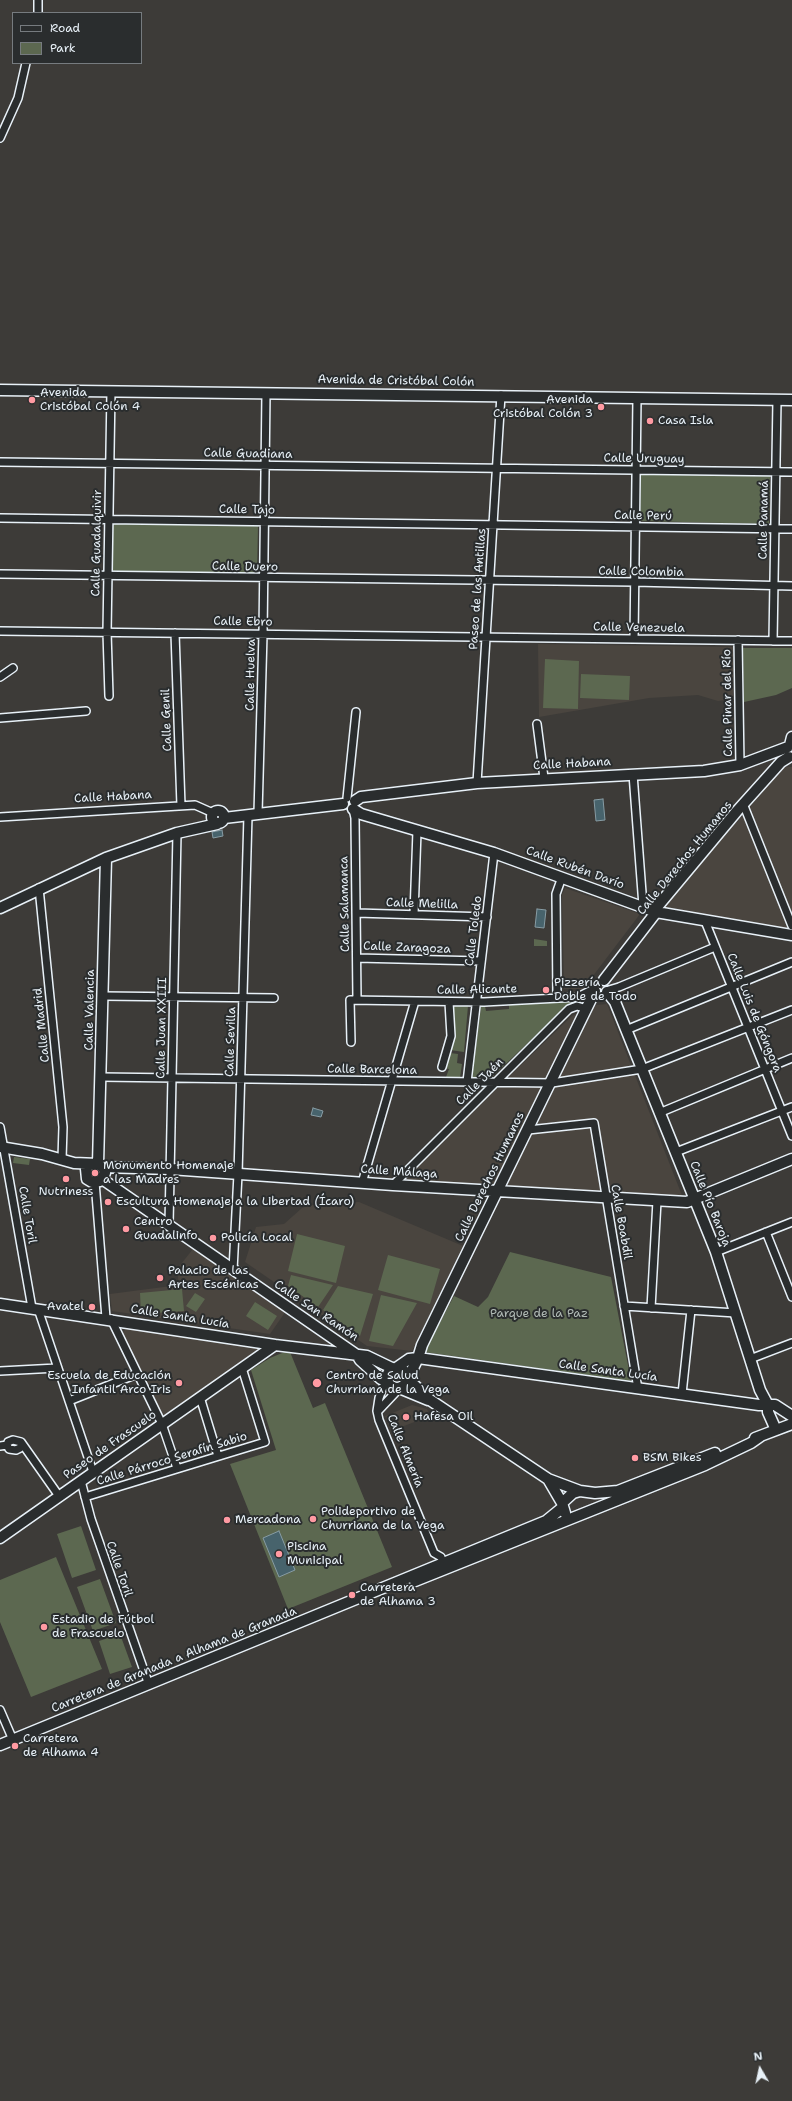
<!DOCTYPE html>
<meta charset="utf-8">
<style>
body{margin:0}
#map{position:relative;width:792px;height:2101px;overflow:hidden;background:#3d3b38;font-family:"Shantell Sans",sans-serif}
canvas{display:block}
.legend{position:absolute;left:12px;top:12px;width:130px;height:52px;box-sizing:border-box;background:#2a2d2e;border:1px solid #767b7f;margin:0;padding:5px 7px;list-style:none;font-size:12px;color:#e8f1f8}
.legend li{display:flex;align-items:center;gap:8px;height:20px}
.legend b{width:20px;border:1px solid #767b7f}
.north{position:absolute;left:740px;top:2049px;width:40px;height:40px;-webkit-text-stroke:3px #2a2d2e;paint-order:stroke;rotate:351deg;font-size:11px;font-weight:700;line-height:16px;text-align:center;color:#e8f1f8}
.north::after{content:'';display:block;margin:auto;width:14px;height:18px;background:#e8f1f8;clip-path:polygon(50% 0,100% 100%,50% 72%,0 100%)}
</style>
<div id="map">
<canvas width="792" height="2101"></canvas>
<ul class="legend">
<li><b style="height:5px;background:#2a2d2e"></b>Road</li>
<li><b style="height:11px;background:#5c6850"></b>Park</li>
</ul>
<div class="north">N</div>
</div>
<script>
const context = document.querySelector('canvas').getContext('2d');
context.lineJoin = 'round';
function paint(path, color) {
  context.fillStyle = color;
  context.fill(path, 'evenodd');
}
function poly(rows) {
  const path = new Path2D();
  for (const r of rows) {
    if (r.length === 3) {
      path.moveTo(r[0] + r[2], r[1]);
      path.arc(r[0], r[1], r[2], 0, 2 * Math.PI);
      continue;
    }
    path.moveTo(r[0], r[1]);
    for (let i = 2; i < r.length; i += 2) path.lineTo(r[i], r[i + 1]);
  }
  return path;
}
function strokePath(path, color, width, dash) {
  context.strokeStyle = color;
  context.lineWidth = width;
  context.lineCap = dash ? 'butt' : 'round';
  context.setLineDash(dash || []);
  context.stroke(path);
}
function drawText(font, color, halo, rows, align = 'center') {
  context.font = font + ' "Shantell Sans",sans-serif';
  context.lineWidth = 4;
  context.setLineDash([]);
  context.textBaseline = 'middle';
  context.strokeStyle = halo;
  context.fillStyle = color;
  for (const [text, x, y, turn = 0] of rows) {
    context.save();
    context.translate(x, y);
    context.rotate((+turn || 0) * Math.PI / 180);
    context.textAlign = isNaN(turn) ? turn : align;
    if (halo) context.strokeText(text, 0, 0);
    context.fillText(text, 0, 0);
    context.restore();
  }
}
const built = poly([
 [538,644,733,647,733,699,718,701,698,695,649,698,539,717],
 [784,767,792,767,792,929,666,907,667,903,729,827,738,821],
 [565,888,640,914,583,989,564,989,562,895],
 [607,1004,683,1198,406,1181,405,1176,572,1016,597,1005],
 [359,1202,463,1246,412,1351,367,1346,245,1262,256,1227,284,1224,302,1208,316,1204],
 [193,1249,286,1311,270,1334,112,1311,110,1294,179,1285,177,1269],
 [127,1327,258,1347,259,1350,163,1416,122,1334],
 [412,1405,427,1409,430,1416,391,1431,385,1416]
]);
const green = poly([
 [641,473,770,476,769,524,640,521],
 [112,523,258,526,257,574,111,572],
 [743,648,792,648,792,688,776,695,744,702],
 [545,659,579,661,578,709,543,708],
 [581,674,630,676,629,700,580,698],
 [534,939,547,941,547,946,534,946],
 [572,1001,491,1078,472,1077,481,1007,485,1006,486,1011,509,1009,509,1005],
 [453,1006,468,1006,464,1052,450,1050,455,1036],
 [450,1053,458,1054,457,1063,462,1064,460,1078,446,1077,449,1069,445,1068],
 [14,1157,30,1159,29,1165,13,1163],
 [297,1234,345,1246,336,1283,288,1271],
 [510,1252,611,1277,631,1381,424,1352,454,1296,478,1307,488,1297],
 [388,1255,440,1269,430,1304,378,1290],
 [291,1275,333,1285,318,1307,288,1286],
 [338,1286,373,1294,360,1336,323,1310],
 [182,1289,184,1311,141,1314,140,1293],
 [195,1293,205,1299,196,1312,186,1306],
 [381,1295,417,1303,393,1346,369,1341],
 [255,1302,277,1316,268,1330,246,1316],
 [287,1351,290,1352,313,1408,325,1403,392,1567,288,1609,230,1464,276,1450,251,1370,270,1358],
 [81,1526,96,1570,72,1578,57,1534],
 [56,1557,102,1669,31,1697,0,1622,0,1580],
 [100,1579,116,1623,93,1631,77,1587],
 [120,1634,132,1667,110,1674,99,1641]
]);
const water = poly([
 [603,799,605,820,596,821,594,800,603,799],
 [222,830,223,836,213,838,212,832,222,830],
 [537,909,546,910,544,928,535,927,537,909],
 [313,1108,323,1111,321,1117,311,1115,313,1108],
 [279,1531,295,1570,279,1577,263,1538,279,1531]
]);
const street = poly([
 [38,13,38,0],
 [0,138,18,98,26,63],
 [0,462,792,472],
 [0,518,792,529],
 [0,574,635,582,792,586],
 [0,631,792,641],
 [175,633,181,806],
 [634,639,637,398],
 [738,640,740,765],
 [773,641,777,400],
 [0,677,13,668],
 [109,696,107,632,111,391],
 [0,718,86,711],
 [537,724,544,778],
 [633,774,643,906],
 [477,783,501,395],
 [347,798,356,712],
 [744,806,792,926],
 [353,809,355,818,357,1000],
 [258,813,263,634,266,393],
 [0,817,195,805,213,813],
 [39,888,63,1127,62,1159],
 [357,913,487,917],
 [414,914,417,831],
 [705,921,792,1136],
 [357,958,481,961],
 [609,990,619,987,715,947],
 [103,996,274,998],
 [557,998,556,894,562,877],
 [626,1030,792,962],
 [351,1042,350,1000,484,1002,578,997,594,989],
 [442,1067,451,1036,449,1002],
 [101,1077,552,1083,642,1069,792,1010],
 [467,1082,494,853],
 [659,1113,792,1058],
 [0,1127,32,1308],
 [528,1130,594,1123,638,1389],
 [676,1152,792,1107],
 [95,1182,106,1318],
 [362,1183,415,1001],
 [393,1185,569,1009,577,1006,587,1009],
 [169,1224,177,833],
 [766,1232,792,1297],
 [716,1252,792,1222],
 [233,1270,238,1174,248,815],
 [624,1306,736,1313],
 [651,1308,657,1201],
 [38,1309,93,1472],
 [111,1319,162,1424,177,1468],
 [750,1359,792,1343],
 [0,1371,57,1368],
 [388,1383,383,1387,379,1398,377,1411,379,1420,434,1553,441,1557,443,1563],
 [682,1394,691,1310],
 [200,1397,218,1456],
 [69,1401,137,1374],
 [378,1411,395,1393,397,1388],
 [7,1445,8,1442,13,1440,21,1442,59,1496],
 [0,1446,7,1445,9,1449,16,1450,20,1448,22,1444],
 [81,1481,91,1519,149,1685],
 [85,1497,265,1442,242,1368],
 [0,1710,13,1740]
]);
const secondary = poly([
 [0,390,792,400],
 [790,745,792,737],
 [355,801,361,797,477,783,704,771,740,765,788,747],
 [353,809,361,814,494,853,656,912,792,935],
 [218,817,6],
 [224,818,343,804],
 [0,908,106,858,177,833,217,824],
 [604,980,654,915,657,907,737,811,781,762,789,757],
 [607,992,615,1002,716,1252,760,1390,768,1405,768,1412,776,1430],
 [0,1147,42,1154,74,1163,98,1164,103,1167,105,1173,100,1181,92,1182,87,1179,86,1169,90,1164],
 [98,1164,106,858],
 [103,1167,170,1169,393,1185,687,1202,792,1159],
 [102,1179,357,1355,360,1360,381,1379,387,1381],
 [0,1304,275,1345,367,1356,394,1369],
 [396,1368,409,1359,418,1358,759,1405,775,1405,792,1416],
 [397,1378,10],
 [406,1375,411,1372,418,1358,422,1345,595,991],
 [407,1378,430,1400,548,1479,562,1503],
 [399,1388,428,1400],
 [755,1438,792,1424],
 [548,1479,580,1491],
 [565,1513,562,1503,573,1493,580,1491,595,1493,618,1491,715,1453],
 [0,1538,275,1345],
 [415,1581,705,1465,751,1443,761,1436],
 [0,1745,546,1521,562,1508]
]);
const markers = [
 [32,400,4,"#ff9aa2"],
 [601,407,4,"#ff9aa2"],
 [650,421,4,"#ff9aa2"],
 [546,990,4,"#ff9aa2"],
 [95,1173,4,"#ff9aa2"],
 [66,1179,4,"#ff9aa2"],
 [108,1202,4,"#ff9aa2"],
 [126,1229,4,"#ff9aa2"],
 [213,1238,4,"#ff9aa2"],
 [160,1278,4,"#ff9aa2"],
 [92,1307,4,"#ff9aa2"],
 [179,1383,4,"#ff9aa2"],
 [317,1383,5,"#ff9aa2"],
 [406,1417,4,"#ff9aa2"],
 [635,1458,4,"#ff9aa2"],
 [313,1519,4,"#ff9aa2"],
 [227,1520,4,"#ff9aa2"],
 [279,1554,4,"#ff9aa2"],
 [352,1595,4,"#ff9aa2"],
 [44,1627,4,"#ff9aa2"],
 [15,1746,4,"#ff9aa2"]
];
const streetNames = [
 ["Avenida de Cristóbal Colón",396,381,1],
 ["Calle Guadiana",248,454,1],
 ["Calle Uruguay",644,459,1],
 ["Calle Tajo",247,510,1],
 ["Calle Perú",643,516,1],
 ["Calle Panamá",764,520,-89],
 ["Calle Guadalquivir",97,543,-89],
 ["Calle Duero",245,567,1],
 ["Calle Colombia",641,572,1],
 ["Paseo de las Antillas",478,589,-86],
 ["Calle Ebro",243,622,1],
 ["Calle Venezuela",639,628,1],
 ["Calle Huelva",251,675,-89],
 ["Calle Pinar del Río",728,703,-91],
 ["Calle Genil",167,720,-92],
 ["Calle Habana",572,764,-3],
 ["Calle Habana",113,797,-3],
 ["Calle Derechos Humanos",685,858,-51],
 ["Calle Rubén Darío",575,868,20],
 ["Calle Salamanca",345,904,-91],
 ["Calle Melilla",422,904,2],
 ["Calle Toledo",474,931,-83],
 ["Calle Zaragoza",407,948,2],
 ["Calle Alicante",477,990,-1],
 ["Calle Valencia",90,1010,-89],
 ["Calle Luis de Góngora",754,1013,68],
 ["Calle Madrid",42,1025,-96],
 ["Calle Juan XXIII",162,1028,-89],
 ["Calle Sevilla",231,1042,-88],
 ["Calle Barcelona",372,1070,1],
 ["Calle Jaén",480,1082,-45],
 ["Calle Málaga",399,1172,4],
 ["Calle Derechos Humanos",490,1177,-64],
 ["Calle Pío Baroja",710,1204,68],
 ["Calle Toril",27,1215,80],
 ["Calle Boabdil",621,1222,80],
 ["Calle San Ramón",316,1311,34],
 ["Calle Santa Lucía",180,1317,9],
 ["Calle Santa Lucía",608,1371,8],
 ["Paseo de Frascuelo",110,1445,-35],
 ["Calle Almería",405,1451,68],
 ["Calle Párroco Serafín Sabio",172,1459,-17],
 ["Calle Toril",119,1569,71],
 ["Carretera de Granada a Alhama de Granada",174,1660,-22]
];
const poiNames = [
 ["Avenida",40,393],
 ["Cristóbal Colón 4",40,407],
 ["Avenida",593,400,"right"],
 ["Cristóbal Colón 3",593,414,"right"],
 ["Casa Isla",658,421],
 ["Pizzería",554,983],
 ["Doble de Todo",554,997],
 ["Monumento Homenaje",103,1166],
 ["a las Madres",103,1180],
 ["Nutriness",66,1192,"center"],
 ["Escultura Homenaje a la Libertad (Ícaro)",116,1202],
 ["Centro",134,1222],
 ["Guadalinfo",134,1236],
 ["Policía Local",221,1238],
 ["Palacio de las",168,1271],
 ["Artes Escénicas",168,1285],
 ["Avatel",84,1307,"right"],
 ["Escuela de Educación",171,1376,"right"],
 ["Infantil Arco Iris",171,1390,"right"],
 ["Centro de Salud",326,1376],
 ["Churriana de la Vega",326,1390],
 ["Hafesa Oil",414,1417],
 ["BSM Bikes",643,1458],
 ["Polideportivo de",321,1512],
 ["Churriana de la Vega",321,1526],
 ["Mercadona",235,1520],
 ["Piscina",287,1547],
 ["Municipal",287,1561],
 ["Carretera",360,1588],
 ["de Alhama 3",360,1602],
 ["Estadio de Fútbol",52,1620],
 ["de Frascuelo",52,1634],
 ["Carretera",23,1739],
 ["de Alhama 4",23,1753]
];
const parkNames = [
 ["Parque de la Paz",539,1314]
];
paint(built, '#4a453f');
paint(green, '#5c6850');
paint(water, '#47636c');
strokePath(water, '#879ca4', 1);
strokePath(street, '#e8f1f8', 10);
strokePath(secondary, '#e8f1f8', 13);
strokePath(street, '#2a2d2e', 7);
strokePath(secondary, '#2a2d2e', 10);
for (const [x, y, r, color] of markers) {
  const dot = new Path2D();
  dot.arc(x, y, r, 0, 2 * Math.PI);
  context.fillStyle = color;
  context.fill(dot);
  strokePath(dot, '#2a2d2e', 1.5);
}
drawText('12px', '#e8f1f8', '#2a2d2e', streetNames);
drawText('12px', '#e8f1f8', '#2a2d2e', poiNames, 'left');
drawText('12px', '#b0bab5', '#2a2d2e', parkNames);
</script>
